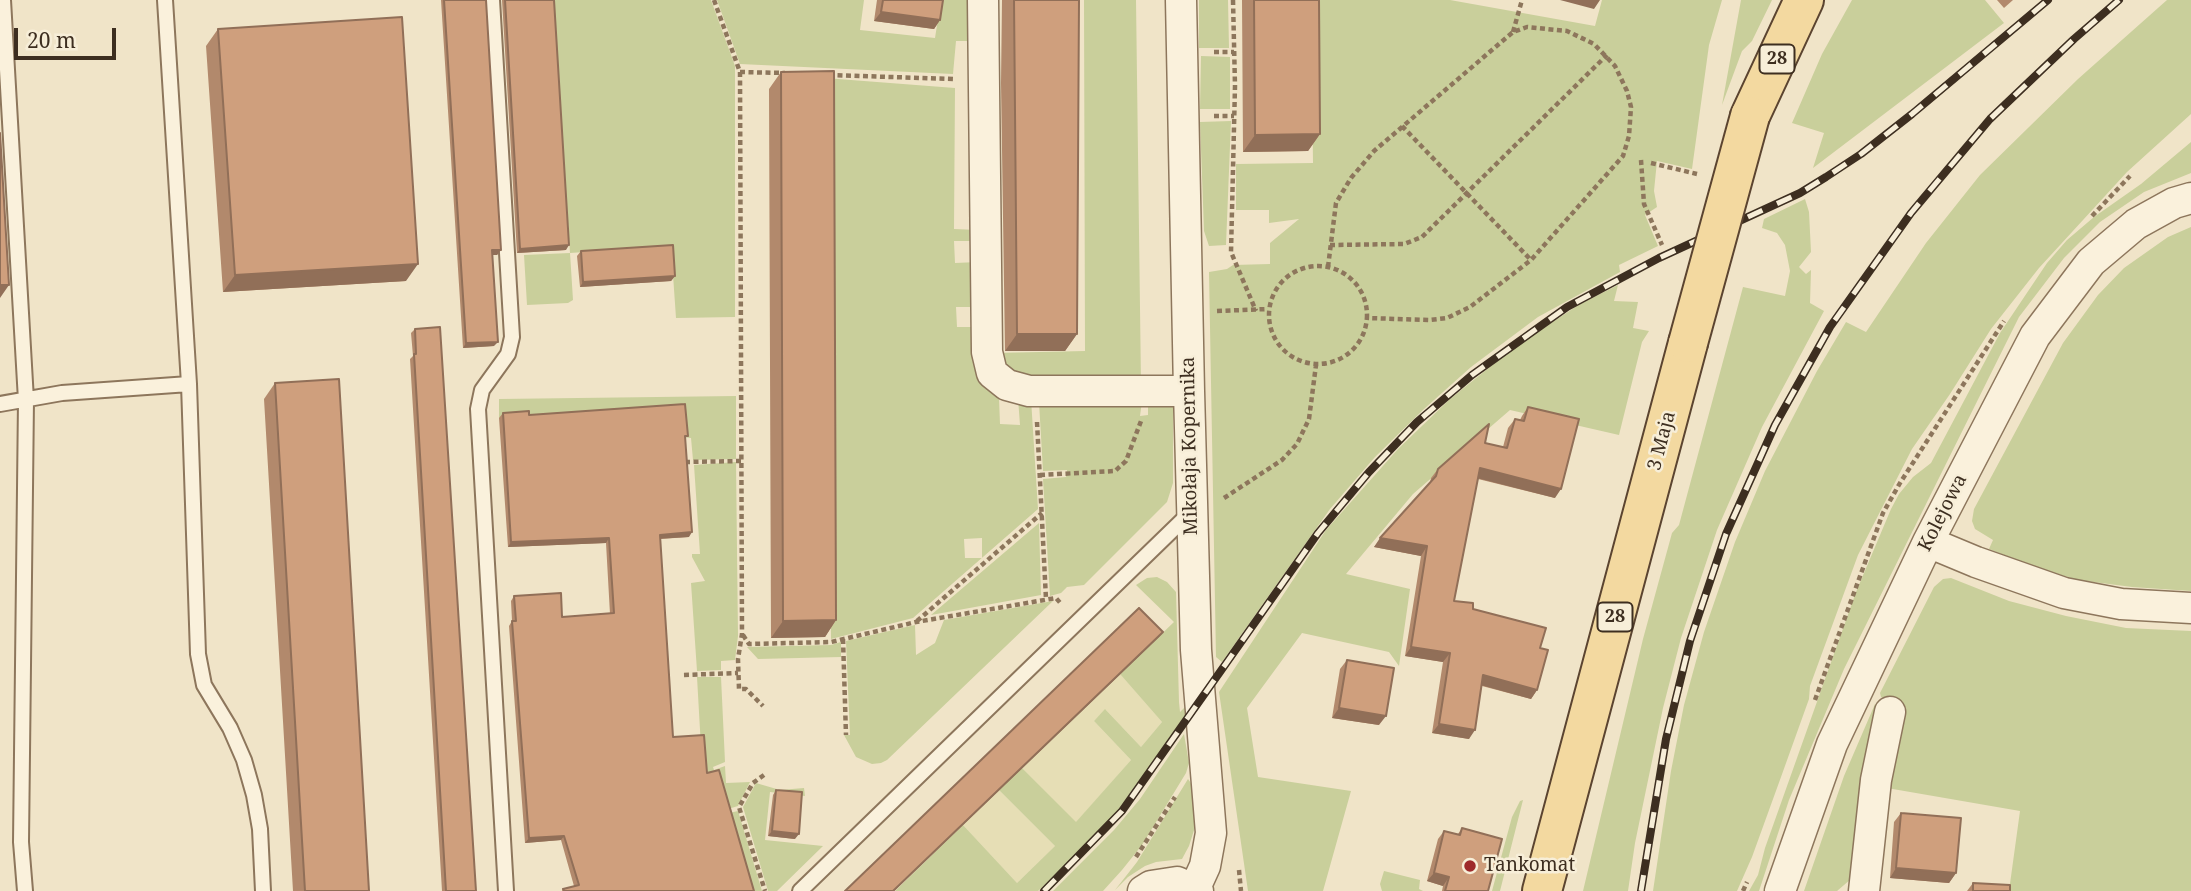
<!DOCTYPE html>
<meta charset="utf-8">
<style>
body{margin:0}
#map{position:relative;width:2191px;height:891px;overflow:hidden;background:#f0e4c8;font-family:"Noto Serif",serif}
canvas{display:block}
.scale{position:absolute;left:14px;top:28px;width:102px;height:32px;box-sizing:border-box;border:4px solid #3d2e20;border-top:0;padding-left:9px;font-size:21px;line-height:24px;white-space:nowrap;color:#3d2e20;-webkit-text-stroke:5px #f7eed8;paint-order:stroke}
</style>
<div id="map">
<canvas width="2191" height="891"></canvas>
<div class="scale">20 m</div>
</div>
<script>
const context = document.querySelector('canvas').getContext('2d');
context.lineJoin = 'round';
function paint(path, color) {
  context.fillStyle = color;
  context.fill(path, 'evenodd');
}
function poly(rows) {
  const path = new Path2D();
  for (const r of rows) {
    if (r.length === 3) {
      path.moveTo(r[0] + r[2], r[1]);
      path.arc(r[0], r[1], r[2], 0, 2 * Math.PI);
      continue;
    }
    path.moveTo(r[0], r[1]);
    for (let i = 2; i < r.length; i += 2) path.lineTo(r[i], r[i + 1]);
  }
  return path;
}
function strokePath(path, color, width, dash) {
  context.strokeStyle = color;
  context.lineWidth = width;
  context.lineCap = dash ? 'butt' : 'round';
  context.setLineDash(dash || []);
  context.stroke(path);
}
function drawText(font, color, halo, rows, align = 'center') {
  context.font = font + ' "Noto Serif",serif';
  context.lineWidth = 5;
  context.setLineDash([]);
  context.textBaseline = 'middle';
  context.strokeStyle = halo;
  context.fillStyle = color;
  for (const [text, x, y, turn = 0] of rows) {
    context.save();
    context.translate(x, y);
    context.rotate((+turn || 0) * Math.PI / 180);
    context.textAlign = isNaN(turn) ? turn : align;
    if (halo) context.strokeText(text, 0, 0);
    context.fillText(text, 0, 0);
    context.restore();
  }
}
const farmland = poly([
 [1120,674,1162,722,1141,747,1106,710,1094,721,1131,760,1076,823,1022,768],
 [999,790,1055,846,1017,883,963,825]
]);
const green = poly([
 [553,0,711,0,735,66,735,317,676,318,671,246,570,253,573,300,568,303,527,305,524,255,570,253],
 [717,0,864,0,860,30,935,38,941,0,975,0,976,41,956,41,953,74,740,64],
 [1084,0,1136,0,1141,385,1011,378,994,353,1085,351],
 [1199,0,1228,0,1229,48,1199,48],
 [1311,0,1450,0,1595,26,1602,0,1722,0,1709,45,1692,169,1657,161,1654,191,1657,207,1645,215,1658,246,1619,265,1620,272,1538,317,1471,367,1424,409,1375,457,1330,509,1222,662,1216,657,1209,272,1227,269,1233,265,1270,264,1270,243,1299,219,1269,223,1269,210,1236,210,1236,164,1313,163],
 [1741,0,1772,0,1752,41,1742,51,1722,105],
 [1852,0,1985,0,2004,23,1813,168,1824,133,1792,123,1822,54],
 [2167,0,2191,0,2191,114,2127,172,2039,268,1991,329,1950,394,1912,449,1858,555,1810,686,1809,699,1781,777,1752,857,1737,891,1653,891,1671,771,1684,705,1704,632,1735,542,1765,471,1817,371,1846,322,1866,332,1926,243,1980,175,2078,79],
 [1201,56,1230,57,1230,109,1200,109],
 [825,78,955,88,954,229,978,230,978,241,954,241,955,263,978,262,978,307,956,307,957,327,978,327,989,387,999,398,1000,424,1020,425,1018,398,1031,399,1038,509,913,618,831,639],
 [982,538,982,558,965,558,964,539],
 [1231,121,1226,245,1209,246,1204,231,1200,122],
 [2191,142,2191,173,2144,192,2100,222,2064,258,2019,317,1844,669,1789,800,1759,891,1749,891,1758,875,1765,848,1856,592,1891,509,1899,494,1913,477,1931,463,2000,333,2047,263,2067,240,2094,217,2141,184],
 [1805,199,1809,212,1811,252,1799,267,1806,274,1811,270,1810,303,1824,311,1762,427,1717,530,1681,638,1663,708,1635,843,1628,891,1583,891,1643,639,1669,544,1672,533,1679,525,1743,287,1785,296,1790,271,1785,245,1777,233,1762,228,1764,219],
 [2191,227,2191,591,2132,587,2078,580,2034,567,1989,549,1993,540,1975,529,1972,521,1974,509,2063,343,2098,295,2124,268,2168,237],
 [1618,285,1614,301,1638,302,1633,328,1649,331,1642,342,1619,435,1510,410,1413,494,1346,574,1410,589,1399,666,1389,652,1302,633,1247,708,1258,777,1351,791,1323,891,1248,891,1219,692,1326,530,1398,449,1450,399,1516,346,1580,304],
 [736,396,736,459,693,460,691,438,499,418,499,399],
 [1142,401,1140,416,1148,415,1148,402,1173,402,1173,483,1167,502,1084,585,1067,587,1061,593,1050,596,1043,479,1066,477,1067,470,1043,471,1039,402],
 [736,462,738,636,735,660,721,661,721,670,697,671,691,583,705,581,692,557,692,554,700,554,694,465],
 [1039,523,1041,595,931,615],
 [1157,577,1167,582,1176,592,1179,702,1180,712,1185,707,1188,714,1126,802,1073,858,1038,891,895,891,963,825,1017,883,1055,846,999,790,1022,768,1076,822,1131,760,1094,721,1105,709,1141,747,1162,722,1120,674,1174,622,1136,585,1147,578],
 [1951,578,2009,601,2066,616,2126,628,2191,631,2191,891,2009,891,2020,811,1887,788,1899,709,1881,697,1880,693,1934,587,1943,579],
 [1053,601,887,760,881,763,872,764,856,757,844,735,850,735,846,641,915,625,916,655,935,643,944,620],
 [841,642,841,657,758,659,747,647,831,645],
 [697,677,721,677,725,762,713,767,714,770,725,766,726,783,750,782,738,806,728,809,552,775,702,765],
 [1875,704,1883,711,1851,879,1837,891,1804,891,1844,776],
 [1184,734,1189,763,1186,773,1142,845,1122,870,1103,891,1053,891,1114,830,1140,799],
 [1188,779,1193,786,1198,806,1195,827,1189,846,1182,859,1156,862,1145,866,1128,877,1115,890,1137,862],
 [756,783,780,790,804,788,805,796,770,792,765,840,823,846,777,891,768,891,743,807],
 [1523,800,1500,891,1492,891,1512,817,1520,801],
 [738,811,762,891,750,891,729,813],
 [1384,871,1420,880,1419,889,1423,891,1382,891,1380,884]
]);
const path = poly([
 [714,0,740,72,742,634,738,659,739,689,746,689,763,706],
 [1233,0,1235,86,1231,252,1256,311],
 [1513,32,1522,0],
 [1214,52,1234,52],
 [740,72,785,73],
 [829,75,953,79],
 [1214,116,1234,116],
 [1402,126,1531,260],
 [1641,160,1644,204,1662,245],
 [1651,163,1697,174],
 [2092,216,2130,176],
 [1330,245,1404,244,1422,237,1607,55],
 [1318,315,49],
 [1328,267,1336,203,1351,178,1374,151,1513,32,1527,27,1567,31,1594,44,1615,66,1627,91,1631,107,1629,136,1623,156,1531,260,1470,307,1447,318,1429,320,1367,318],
 [1217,311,1268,309],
 [1037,422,1046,599],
 [685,462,742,461],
 [1040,475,1115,471,1126,461,1141,421],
 [1224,498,1282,460,1297,444,1309,419,1316,365],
 [917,621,1042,513],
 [743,635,749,644,831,642,916,622,1056,598,1062,605],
 [843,639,846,735],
 [684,675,738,673],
 [1815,700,1883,513,1900,483,2004,321],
 [764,775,753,783,739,807,765,891],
 [1136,857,1175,797],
 [1239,870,1241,891],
 [1743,891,1747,882]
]);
const lane = poly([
 [3,0,26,400,21,842,25,891],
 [165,0,189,384,198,654,204,685,230,728,244,760,254,795,260,829,263,891],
 [492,0,512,337,508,354,482,390,478,409,506,891],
 [0,404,62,393,189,384],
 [800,891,1191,512]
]);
const street = poly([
 [983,0,987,352,992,373,1007,385,1029,391,1189,391],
 [1181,0,1189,391,1196,650,1211,833,1205,866,1195,888],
 [1928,542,1976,562,2064,593,2121,604,2191,608],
 [1143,891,1151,886,1177,882,1198,891],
 [1780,891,1832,744,1928,542,2035,336,2091,262,2136,224,2174,203,2191,198],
 [1864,891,1876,780,1890,712]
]);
const primary = poly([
 [1750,116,1804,0],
 [1542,891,1688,343]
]);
const rail = poly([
 [1044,891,1122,811,1318,533,1369,472,1417,422,1472,375,1567,307,1659,258,1800,193,1826,177,1861,154,1912,114,2048,0],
 [1641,891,1666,739,1690,641,1726,534,1775,425,1830,327,1911,213,1990,119,2074,39,2119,0]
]);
const primaryBridge = poly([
 [1688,343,1750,116]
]);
const wall = poly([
 [441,0,486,0,501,250,497,255,492,255,494,346,463,348],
 [502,0,554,0,566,250,517,253],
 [877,0,943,0,940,20,934,29,874,21],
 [1002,0,1079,0,1077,334,1065,351,1005,351,1001,83],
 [1242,0,1319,0,1320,134,1308,151,1243,152],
 [1997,0,2013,0,2004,8],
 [218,29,406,281,223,292,206,46],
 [781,72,836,620,825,637,771,638,769,89],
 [581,251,675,276,671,281,580,287,577,256],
 [415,329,476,891,442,891,410,359,413,356,411,333],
 [275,383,369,891,293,891,264,399],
 [1528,407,1555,498,1478,479,1454,601,1473,609,1540,648,1537,690,1531,699,1482,686,1469,739,1432,733,1443,662,1405,656,1421,556,1374,547,1430,483,1431,478,1438,469,1485,443,1503,447,1508,428,1515,419,1520,420,1522,416],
 [503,413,529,415,685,439,689,537,660,539,673,737,707,773,754,891,562,891,563,889,574,886,561,840,525,843,509,626,512,621,511,601,514,596,562,617,610,614,606,543,508,547,499,418],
 [1347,660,1379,725,1332,718,1340,669],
 [776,790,795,839,768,836,773,795],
 [1901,813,1956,873,1949,883,1890,878,1894,822],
 [1462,828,1488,891,1442,891,1443,886,1427,881,1438,839,1444,831,1458,834],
 [1973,883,2010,891,1967,891]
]);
const shadedWall = poly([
 [1560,0,1600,0,1594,9],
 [881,12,940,20,934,29,874,21],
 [1320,134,1308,151,1243,152,1255,135],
 [569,245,566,250,517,253,520,249],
 [492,250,501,250,497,255,489,255],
 [418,264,406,281,223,292,235,275],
 [675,276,671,281,580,287,583,282],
 [0,285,9,285,0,298],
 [1017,334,1077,334,1065,351,1005,351],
 [498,342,494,346,463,348,466,343],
 [1480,468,1561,489,1555,498,1473,477],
 [692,532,689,537,656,539,660,535],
 [609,538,606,543,508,547,511,542],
 [1380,538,1427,546,1421,556,1374,547],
 [836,620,825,637,771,638,783,621],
 [1163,632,1159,637,894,891,893,891],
 [1411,647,1450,653,1443,662,1405,656],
 [1483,675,1537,690,1531,699,1477,684],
 [1339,708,1386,716,1379,725,1332,718],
 [1439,724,1475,730,1469,739,1432,733],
 [772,831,799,834,795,839,768,836],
 [564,836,561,840,525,843,529,838],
 [1896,868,1956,873,1949,883,1890,878],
 [1434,873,1449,877,1443,886,1427,881]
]);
const building = poly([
 [444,0,486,0,501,250,492,250,498,342,466,343,444,0],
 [505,0,554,0,569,245,520,249,505,0],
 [883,0,943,0,940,20,881,12,883,0],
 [1014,0,1079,0,1077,334,1017,334,1014,0],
 [1254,0,1319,0,1320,134,1255,135,1254,0],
 [402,17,418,264,235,275,218,29,402,17],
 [834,71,836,620,783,621,781,72,834,71],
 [0,133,9,285,0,285,0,133],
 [673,245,675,276,583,282,581,251,673,245],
 [440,327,476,891,446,891,414,354,416,354,415,329,440,327],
 [339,379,369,891,305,891,275,383,339,379],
 [685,404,688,436,685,436,692,532,660,535,673,737,704,735,707,773,719,770,754,891,564,891,563,889,579,885,564,836,529,838,512,621,516,621,514,596,561,593,562,617,614,613,609,538,511,542,503,413,529,411,529,415,685,404],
 [1528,407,1579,419,1561,489,1480,468,1454,601,1473,603,1473,609,1546,628,1540,648,1548,650,1537,690,1483,675,1475,730,1439,724,1450,653,1411,647,1427,546,1380,538,1436,476,1438,469,1489,424,1485,443,1507,448,1515,419,1524,421,1528,407],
 [1139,608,1163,632,893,891,845,891,1139,608],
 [1347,660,1394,668,1386,716,1339,708,1347,660],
 [776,790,802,792,799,834,772,831,776,790],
 [1901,813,1961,818,1956,873,1896,868,1901,813],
 [1462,828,1502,839,1488,891,1445,891,1449,877,1434,873,1444,831,1460,835,1462,828],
 [1973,883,2010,885,2010,891,1973,891,1973,883]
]);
const markers = [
 [1470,866,7,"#9e2a2b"]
];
const shields = [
 [1777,59,35],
 [1615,617,35]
];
const shieldNames = [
 ["28",1777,59],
 ["28",1615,617]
];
const streetNames = [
 ["3 Maja",1662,441,-75],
 ["Mikołaja Kopernika",1190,446,-91],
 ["Kolejowa",1943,513,-63]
];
const poiNames = [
 ["Tankomat",1484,866]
];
paint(farmland, '#e6deb5');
paint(green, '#c9cf9b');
strokePath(lane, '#8d765c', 18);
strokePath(street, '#8d765c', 33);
strokePath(primary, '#5b4430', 42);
strokePath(path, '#8d765c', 4.5, [5, 3.5]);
strokePath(lane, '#faf1dc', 14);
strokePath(street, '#faf1dc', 30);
strokePath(primary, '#f3d9a0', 38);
strokePath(rail, '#3d2e20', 8);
strokePath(rail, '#f7eed8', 5, [16]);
strokePath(primaryBridge, '#5b4430', 42, []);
strokePath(primaryBridge, '#f3d9a0', 38);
paint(wall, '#b2896c');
paint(shadedWall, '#916f58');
paint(building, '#cf9f7d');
strokePath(building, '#916f58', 2);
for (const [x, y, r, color] of markers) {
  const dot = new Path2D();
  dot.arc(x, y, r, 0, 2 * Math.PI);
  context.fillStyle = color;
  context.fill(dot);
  strokePath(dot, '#f7eed8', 2.5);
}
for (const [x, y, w] of shields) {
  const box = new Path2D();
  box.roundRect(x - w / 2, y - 14.5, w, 29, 5);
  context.fillStyle = '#f7eed8';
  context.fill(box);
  strokePath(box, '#3d2e20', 2);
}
drawText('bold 18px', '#3d2e20', null, shieldNames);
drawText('19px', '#3d2e20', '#f7eed8', streetNames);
drawText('19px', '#3d2e20', '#f7eed8', poiNames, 'left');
</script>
